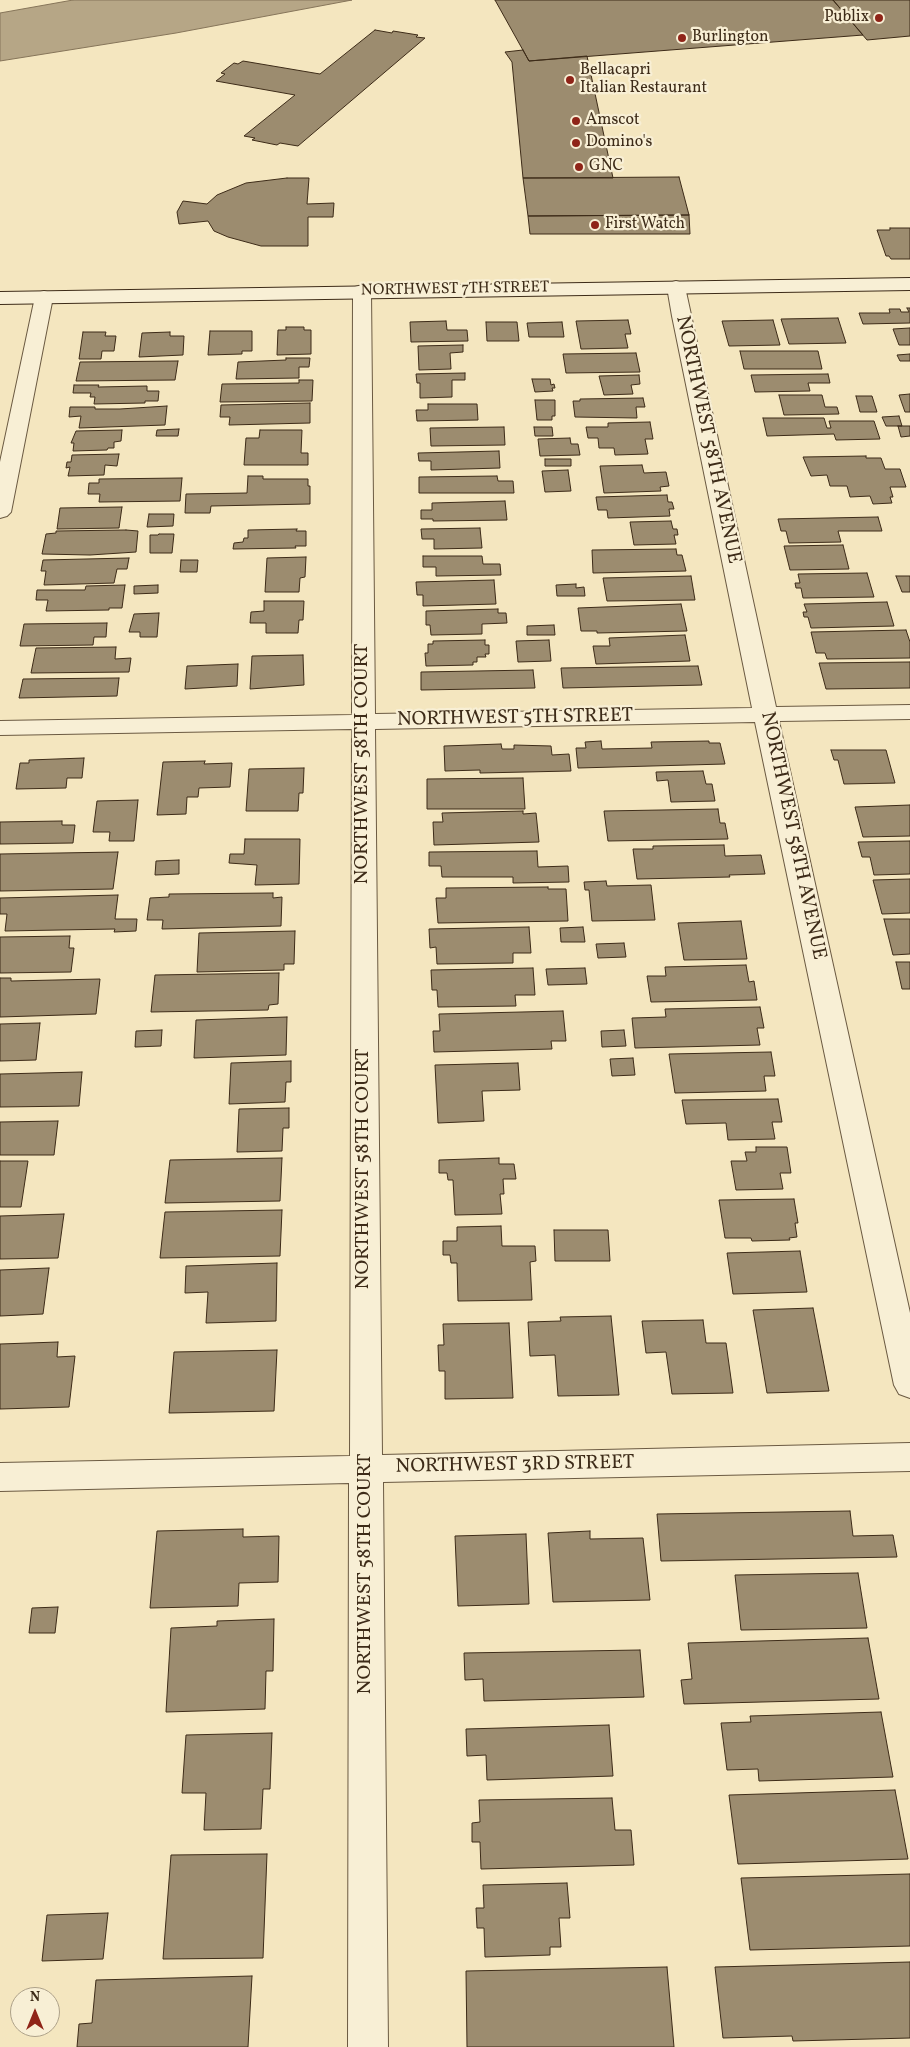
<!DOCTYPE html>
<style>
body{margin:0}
#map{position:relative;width:910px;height:2047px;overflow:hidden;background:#f4e6bf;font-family:Vollkorn,serif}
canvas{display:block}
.north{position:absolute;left:10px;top:1987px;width:50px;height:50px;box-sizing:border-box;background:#f8efd5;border:1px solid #ada189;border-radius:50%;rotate:0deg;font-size:14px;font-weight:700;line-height:20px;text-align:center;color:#3d2b18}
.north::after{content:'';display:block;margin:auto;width:18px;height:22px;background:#8f2418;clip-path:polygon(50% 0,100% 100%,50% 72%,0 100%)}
</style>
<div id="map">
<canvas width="910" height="2047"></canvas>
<div class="north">N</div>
</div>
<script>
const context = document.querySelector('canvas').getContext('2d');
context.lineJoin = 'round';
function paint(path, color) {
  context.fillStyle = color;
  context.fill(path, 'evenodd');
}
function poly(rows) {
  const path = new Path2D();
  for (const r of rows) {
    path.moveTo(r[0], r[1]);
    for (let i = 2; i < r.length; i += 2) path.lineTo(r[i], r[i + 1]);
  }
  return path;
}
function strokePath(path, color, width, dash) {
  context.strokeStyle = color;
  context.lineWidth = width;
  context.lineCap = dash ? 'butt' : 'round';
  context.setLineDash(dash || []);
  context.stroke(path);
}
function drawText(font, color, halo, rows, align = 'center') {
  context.font = font + ' Vollkorn,serif';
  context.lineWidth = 4.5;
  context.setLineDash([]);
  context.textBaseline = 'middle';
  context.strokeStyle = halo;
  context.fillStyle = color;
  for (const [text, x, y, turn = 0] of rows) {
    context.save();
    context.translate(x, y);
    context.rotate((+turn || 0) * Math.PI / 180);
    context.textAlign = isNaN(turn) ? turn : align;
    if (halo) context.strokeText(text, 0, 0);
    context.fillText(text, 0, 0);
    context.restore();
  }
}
const water = poly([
 [73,0,352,0,176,33,0,61,0,13,73,0]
]);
const building = poly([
 [495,0,833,0,863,35,529,61,495,0],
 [833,0,910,0,910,36,867,40,833,0],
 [375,30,392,33,393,31,418,35,416,37,425,38,298,146,280,143,277,145,252,140,255,138,244,136,295,95,216,81,225,74,221,73,234,63,238,64,243,61,320,74,375,30],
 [523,50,529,61,587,56,613,178,523,178,512,62,505,52,523,50],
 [679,177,689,215,528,216,523,178,679,177],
 [287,178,309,178,307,204,334,203,333,217,308,217,308,246,261,246,228,237,214,231,208,221,179,224,177,212,183,201,207,204,217,195,246,183,287,178],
 [689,215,690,234,530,234,528,216,689,215],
 [890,228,910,228,910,259,891,259,889,256,886,256,877,230,890,230,890,228],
 [907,308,910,308,910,323,863,324,859,313,890,313,889,309,900,309,901,312,909,312,907,308],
 [838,318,846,343,789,344,781,319,838,318],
 [628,320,631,334,625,334,628,348,581,349,576,321,628,320],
 [773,320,780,345,729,346,722,321,773,320],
 [446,321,447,330,467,330,468,341,411,342,410,322,446,321],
 [486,322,517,322,519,341,487,341,486,322],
 [562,322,564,337,529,337,527,323,562,322],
 [286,327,304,327,304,330,311,330,311,354,277,355,278,330,286,330,286,327],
 [910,328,910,345,899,345,893,329,910,328],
 [210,331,252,331,252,351,242,351,242,354,208,355,210,331],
 [83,332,106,332,105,336,116,336,114,351,102,351,101,359,79,359,83,332],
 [170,332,170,336,184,336,183,355,139,357,142,333,170,332],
 [463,345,463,352,450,353,451,369,419,370,418,346,463,345],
 [740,351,818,351,822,369,744,369,740,351],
 [636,353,640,372,566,373,563,354,636,353],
 [910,354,910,361,900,361,897,355,910,354],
 [286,358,310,358,309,367,299,367,299,378,236,379,238,362,286,360,286,358],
 [178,361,175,380,76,381,80,362,178,361],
 [465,373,465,380,452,380,452,397,420,398,420,383,417,383,416,374,465,373],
 [828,374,830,383,808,383,810,391,755,392,751,375,828,374],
 [639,375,640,384,631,385,633,394,604,395,599,376,639,375],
 [532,379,550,379,551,385,554,384,555,388,552,388,553,391,535,392,532,379],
 [299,380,313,380,312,401,220,402,222,384,299,383,299,380],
 [74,385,99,385,98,387,147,386,147,391,159,391,158,401,145,401,145,403,94,404,95,397,90,397,91,393,73,393,74,385],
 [910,394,910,412,905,412,899,395,910,394],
 [779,395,822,395,825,407,837,407,839,414,784,415,779,395],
 [856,396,872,396,877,412,860,412,856,396],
 [643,398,645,407,636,407,637,418,575,417,573,401,580,401,580,399,643,398],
 [535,400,555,400,555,416,552,416,552,420,537,420,535,400],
 [310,403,310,423,229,425,230,417,220,417,221,405,310,403],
 [428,404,477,404,478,420,417,421,416,410,428,410,428,404],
 [167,406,165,425,79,428,81,416,69,417,70,407,95,407,95,409,120,409,167,406],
 [899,416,902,426,886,426,882,417,899,416],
 [763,418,824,418,827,428,831,428,829,421,874,421,880,439,836,440,834,434,767,436,763,418],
 [650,422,653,439,645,439,648,454,615,455,614,448,599,448,598,438,588,438,586,427,608,427,608,423,650,422],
 [898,426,910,426,910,436,901,437,898,426],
 [504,427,505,445,431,446,430,428,504,427],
 [534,427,552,427,553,436,535,436,534,427],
 [179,429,178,436,156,436,157,430,179,429],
 [122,430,121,441,114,442,114,448,108,448,107,450,73,451,74,443,71,443,76,431,122,430],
 [260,430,302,430,301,453,308,453,308,465,244,465,246,438,259,438,260,430],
 [570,438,571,444,578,444,580,455,540,456,538,439,570,438],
 [499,451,500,468,431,470,431,461,419,461,418,453,499,451],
 [119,454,117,466,105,465,104,475,68,476,70,467,66,468,67,462,71,462,72,455,119,454],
 [866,456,866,458,881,458,885,469,900,469,906,487,890,487,893,497,890,497,892,503,873,504,870,496,850,497,847,486,830,486,827,475,811,476,803,457,866,456],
 [545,459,571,459,571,466,545,466,545,459],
 [642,465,644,473,666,472,669,486,660,487,661,491,604,493,600,466,642,465],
 [568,470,571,491,545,492,542,471,568,470],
 [248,476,263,476,263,479,308,479,308,486,310,486,310,504,211,506,210,513,185,513,186,494,247,493,248,476],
 [497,476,498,481,513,481,514,493,419,493,419,477,497,476],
 [182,478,180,501,99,502,100,494,88,494,89,483,99,483,99,479,182,478],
 [667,495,668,502,672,502,674,509,669,509,670,516,608,518,607,510,598,510,596,497,667,495],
 [505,501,507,520,433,521,433,519,421,519,421,510,432,510,432,503,505,501],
 [122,507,119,528,57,529,60,508,122,507],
 [149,514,174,514,173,526,147,527,149,514],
 [878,517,882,531,838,531,841,542,789,543,786,531,781,531,778,519,878,517],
 [671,521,673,529,677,529,678,535,674,535,676,544,634,545,630,522,671,521],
 [480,528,482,548,434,549,434,539,422,539,421,529,480,528],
 [297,529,296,531,306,531,306,546,295,546,296,548,233,549,234,543,243,542,244,538,248,538,248,530,297,529],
 [126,530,138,531,136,552,90,555,42,554,46,534,56,533,56,531,126,530],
 [159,534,174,534,172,553,150,553,150,535,158,535,159,534],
 [843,545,849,569,790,570,784,546,843,545],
 [676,549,677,555,682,555,686,571,593,573,592,550,676,549],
 [423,556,482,556,483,564,500,564,501,575,436,576,436,567,423,567,423,556],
 [306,557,305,577,300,578,299,592,265,592,267,558,306,557],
 [129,558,127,569,117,569,114,583,44,585,46,571,41,571,43,560,129,558],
 [181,560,198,560,197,572,180,572,181,560],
 [867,573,874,597,803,598,801,588,796,588,795,583,800,583,798,574,867,573],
 [691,576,695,600,607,601,603,578,691,576],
 [896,576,910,576,910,592,902,592,896,576],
 [494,580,496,604,423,606,423,595,417,595,416,582,494,580],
 [576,584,576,588,584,587,585,596,557,596,556,585,576,584],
 [125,585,122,608,109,608,109,610,46,611,48,600,36,600,37,590,85,590,86,586,125,585],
 [158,585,158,593,134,594,134,586,158,585],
 [264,601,304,601,303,620,299,620,298,633,266,633,266,623,250,623,251,612,264,611,264,601],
 [887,602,894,626,811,628,808,617,804,617,803,612,807,612,804,604,887,602],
 [681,604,687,631,597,633,597,631,581,631,578,608,681,604],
 [498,609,498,613,506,613,507,623,482,624,482,634,431,635,430,625,426,625,426,611,498,609],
 [159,613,157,637,140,637,140,632,129,632,134,614,159,613],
 [107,623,106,637,94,637,93,645,20,646,24,624,107,623],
 [554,625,555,635,527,635,527,626,554,625],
 [906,630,910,642,910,658,827,659,825,653,816,653,811,632,906,630],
 [685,635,690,661,596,664,593,646,610,646,609,638,685,635],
 [485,640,485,645,489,645,489,654,485,654,486,657,477,657,477,662,473,662,473,665,426,666,425,653,428,653,428,644,433,644,433,641,485,640],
 [549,640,551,661,518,662,516,641,549,640],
 [116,647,115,659,131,658,129,672,31,673,36,648,116,647],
 [303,655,304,685,250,689,252,656,303,655],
 [910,662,910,688,826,689,819,663,910,662],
 [238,664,237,686,185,689,187,666,238,664],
 [698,666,702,685,563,688,561,668,698,666],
 [533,670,535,688,421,690,421,672,533,670],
 [119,678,117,696,19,698,23,679,119,678],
 [601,741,602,749,652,748,651,742,709,741,709,743,720,743,725,764,578,768,576,748,586,748,585,742,601,741],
 [501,744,502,749,514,749,514,745,551,746,552,755,569,754,571,771,480,773,480,770,445,771,444,746,501,744],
 [831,750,886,750,895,783,844,784,838,760,834,760,831,750],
 [84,758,82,778,67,778,66,788,16,789,20,763,29,763,29,760,84,758],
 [205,761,204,764,232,763,230,787,199,788,198,797,187,797,186,814,157,815,163,762,205,761],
 [304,768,303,793,299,793,298,811,246,811,249,769,304,768],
 [703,771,706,784,712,784,715,801,671,802,668,780,657,781,656,772,703,771],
 [523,778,525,809,427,809,427,779,523,778],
 [138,800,134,841,109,841,110,832,93,832,97,801,138,800],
 [910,805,910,836,863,837,855,807,910,805],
 [718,809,720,823,725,823,728,839,608,841,604,811,718,809],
 [523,811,523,814,536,813,539,842,434,845,433,822,443,822,442,813,523,811],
 [62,821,62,825,75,825,73,843,0,844,0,822,62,821],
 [245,839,300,839,299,884,255,885,257,865,229,863,230,854,244,854,245,839],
 [910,841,910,874,874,875,870,857,862,857,858,842,910,841],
 [724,845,725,856,761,855,765,874,729,875,730,877,637,879,633,849,653,849,653,846,724,845],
 [537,851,538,867,568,866,569,882,513,883,513,877,442,877,441,866,429,866,429,852,537,851],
 [118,852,113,889,0,891,0,854,118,852],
 [179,860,179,874,155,875,156,861,179,860],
 [910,879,910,913,882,914,873,880,910,879],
 [606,881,607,886,651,885,655,920,592,921,589,890,585,890,584,882,606,881],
 [548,887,548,889,566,889,568,921,438,923,436,898,446,898,446,888,548,887],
 [273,893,273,898,282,897,281,926,162,929,163,920,147,920,150,898,169,897,169,894,273,893],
 [118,895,115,919,137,919,136,931,114,932,115,929,5,931,7,914,0,914,0,898,118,895],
 [884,919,910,919,910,954,893,955,884,919],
 [741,921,747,959,684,960,678,923,741,921],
 [529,927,531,953,513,953,513,963,437,964,436,947,430,948,429,929,529,927],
 [583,927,585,942,561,942,560,928,583,927],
 [295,931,294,964,284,964,284,970,197,972,199,933,295,931],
 [70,936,69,948,74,948,71,972,0,973,0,937,70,936],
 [624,943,626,957,598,958,596,944,624,943],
 [896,962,910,962,910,989,902,989,896,962],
 [746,965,749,982,754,981,757,1000,651,1002,647,976,666,976,665,967,746,965],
 [533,968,535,995,515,995,516,1006,438,1007,437,990,432,990,431,970,533,968],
 [585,968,587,984,548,985,546,969,585,968],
 [279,973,278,1004,269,1005,268,1010,151,1012,155,975,279,973],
 [0,978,11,978,11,981,100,979,96,1014,0,1017,0,978],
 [760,1007,764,1028,757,1028,760,1045,635,1048,632,1018,666,1017,665,1009,760,1007],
 [563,1011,566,1041,551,1041,552,1049,434,1052,433,1031,440,1031,439,1014,563,1011],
 [287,1017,286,1055,194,1058,196,1020,287,1017],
 [40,1023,36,1060,0,1061,0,1024,40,1023],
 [162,1030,161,1046,135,1047,136,1031,162,1030],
 [624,1030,626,1046,602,1047,601,1031,624,1030],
 [771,1052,775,1076,764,1076,766,1091,675,1093,669,1054,771,1052],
 [633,1058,635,1075,612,1076,610,1059,633,1058],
 [291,1061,291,1082,286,1082,285,1102,229,1104,231,1063,291,1061],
 [518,1063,520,1090,482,1091,484,1121,438,1123,435,1065,518,1063],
 [82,1072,79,1106,0,1107,0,1074,82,1072],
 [778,1099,782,1122,772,1122,775,1139,728,1140,726,1123,686,1124,682,1100,778,1099],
 [289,1108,289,1128,283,1128,282,1151,237,1152,239,1109,289,1108],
 [58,1121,54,1155,0,1155,0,1122,58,1121],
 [756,1147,787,1147,791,1173,780,1173,783,1189,736,1190,731,1161,747,1161,745,1152,756,1152,756,1147],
 [282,1158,280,1201,165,1203,170,1160,282,1158],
 [499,1158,499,1164,514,1164,516,1179,503,1179,504,1194,500,1194,502,1214,455,1215,453,1180,448,1180,447,1173,439,1173,439,1160,499,1158],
 [0,1161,28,1161,21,1207,0,1207,0,1161],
 [794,1199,798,1223,795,1223,797,1237,789,1238,790,1240,752,1241,751,1238,725,1238,719,1200,794,1199],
 [282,1210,280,1256,160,1258,165,1212,282,1210],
 [64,1214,58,1258,0,1259,0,1216,64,1214],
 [501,1226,502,1246,535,1246,536,1261,530,1262,532,1300,458,1301,457,1263,451,1263,450,1255,443,1255,443,1241,457,1241,457,1227,501,1226],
 [554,1230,608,1230,610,1261,555,1261,554,1230],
 [800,1251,807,1292,733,1294,727,1253,800,1251],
 [277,1263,276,1321,206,1323,208,1292,185,1293,186,1266,277,1263],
 [49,1268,43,1314,0,1316,0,1270,49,1268],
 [813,1308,829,1391,767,1393,753,1310,813,1308],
 [611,1316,619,1395,558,1396,555,1355,530,1356,528,1322,561,1321,560,1317,611,1316],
 [703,1320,706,1343,726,1343,733,1393,672,1394,666,1352,646,1353,642,1321,703,1320],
 [509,1323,513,1398,445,1399,445,1371,439,1371,438,1345,444,1345,443,1324,509,1323],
 [58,1342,57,1357,75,1356,69,1407,0,1409,0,1344,58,1342],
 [277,1350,274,1411,169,1413,174,1352,277,1350],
 [850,1511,853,1536,893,1535,897,1557,661,1561,657,1514,850,1511],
 [243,1529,243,1537,279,1536,278,1582,239,1583,238,1606,150,1608,157,1531,243,1529],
 [590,1531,590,1539,643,1538,650,1600,553,1602,548,1533,590,1531],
 [526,1534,529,1604,458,1606,455,1536,526,1534],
 [858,1573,867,1628,741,1630,735,1575,858,1573],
 [58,1607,55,1633,29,1633,32,1608,58,1607],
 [274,1619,273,1671,266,1671,265,1709,166,1712,171,1628,217,1626,217,1621,274,1619],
 [868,1638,879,1699,684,1704,681,1680,692,1679,688,1643,868,1638],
 [640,1650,644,1697,484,1701,483,1679,465,1680,464,1653,640,1650],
 [881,1712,893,1777,759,1781,758,1769,727,1770,721,1723,751,1722,750,1716,881,1712],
 [609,1725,613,1776,487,1780,486,1755,467,1756,466,1729,609,1725],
 [272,1733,270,1789,263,1789,261,1829,204,1830,206,1793,182,1793,186,1735,272,1733],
 [895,1790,908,1859,738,1864,729,1795,895,1790],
 [612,1798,615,1830,631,1830,634,1865,481,1869,480,1842,472,1842,472,1823,480,1822,479,1800,612,1798],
 [267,1854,263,1958,163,1959,171,1855,267,1854],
 [910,1874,910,1946,750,1950,741,1878,910,1874],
 [567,1883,570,1918,559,1918,561,1947,550,1947,550,1955,485,1957,484,1928,477,1928,476,1908,484,1908,483,1885,567,1883],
 [108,1913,103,1959,42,1961,47,1915,108,1913],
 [910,1962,910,2038,793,2041,792,2036,723,2038,715,1967,910,1962],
 [667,1967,674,2047,467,2047,466,1971,667,1967],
 [252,1976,248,2047,77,2047,79,2024,92,2023,96,1980,252,1976]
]);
const street = poly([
 [676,281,683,283,685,287,776,707,910,705,910,719,779,721,910,1313,910,1398,899,1394,894,1385,755,722,375,729,382,1455,910,1443,910,1471,383,1482,388,2047,348,2047,349,1483,0,1491,0,1463,350,1456,352,729,0,735,0,721,352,715,353,291,355,287,362,285,369,287,371,291,375,714,752,708,672,316,667,287,669,283,676,281],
 [44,291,51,293,53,297,11,512,7,516,0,518,0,462,35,297,37,293,44,291]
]);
const secondary = poly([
 [910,278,910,290,0,304,0,292,910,278]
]);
const markers = [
 [879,18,5,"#8f2418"],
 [682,38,5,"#8f2418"],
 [570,80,5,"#8f2418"],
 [576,121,5,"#8f2418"],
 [576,143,5,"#8f2418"],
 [579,167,5,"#8f2418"],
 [595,225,5,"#8f2418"]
];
const farPoinames = [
 ["Publix",869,18,"right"],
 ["Burlington",692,38],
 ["Bellacapri",580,71],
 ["Italian Restaurant",580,89],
 ["Amscot",586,121],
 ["Domino's",586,143],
 ["GNC",589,167],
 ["First Watch",605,225]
];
const farStreetnames = [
 ["NORTHWEST 7TH STREET",455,290,-1]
];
const streetNames = [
 ["NORTHWEST 58TH AVENUE",707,440,78],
 ["NORTHWEST 5TH STREET",515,719,-1],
 ["NORTHWEST 58TH COURT",363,764,-90],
 ["NORTHWEST 58TH AVENUE",792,836,78],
 ["NORTHWEST 58TH COURT",364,1169,-90],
 ["NORTHWEST 3RD STREET",515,1466,-1],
 ["NORTHWEST 58TH COURT",366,1574,-90]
];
paint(water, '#b6a686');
strokePath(water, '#86755a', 1);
paint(building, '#9c8c6f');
strokePath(building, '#3d2b18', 1);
strokePath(street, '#6b5a42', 2);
strokePath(secondary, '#3d2b18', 2);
paint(street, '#f8efd5');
paint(secondary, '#f8efd5');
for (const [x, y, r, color] of markers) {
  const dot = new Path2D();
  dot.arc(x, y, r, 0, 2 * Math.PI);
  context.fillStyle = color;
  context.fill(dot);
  strokePath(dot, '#f8efd5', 2);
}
drawText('16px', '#3d2b18', '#f8efd5', farPoinames, 'left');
drawText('16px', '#3d2b18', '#f8efd5', farStreetnames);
drawText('20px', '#3d2b18', '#f8efd5', streetNames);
</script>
